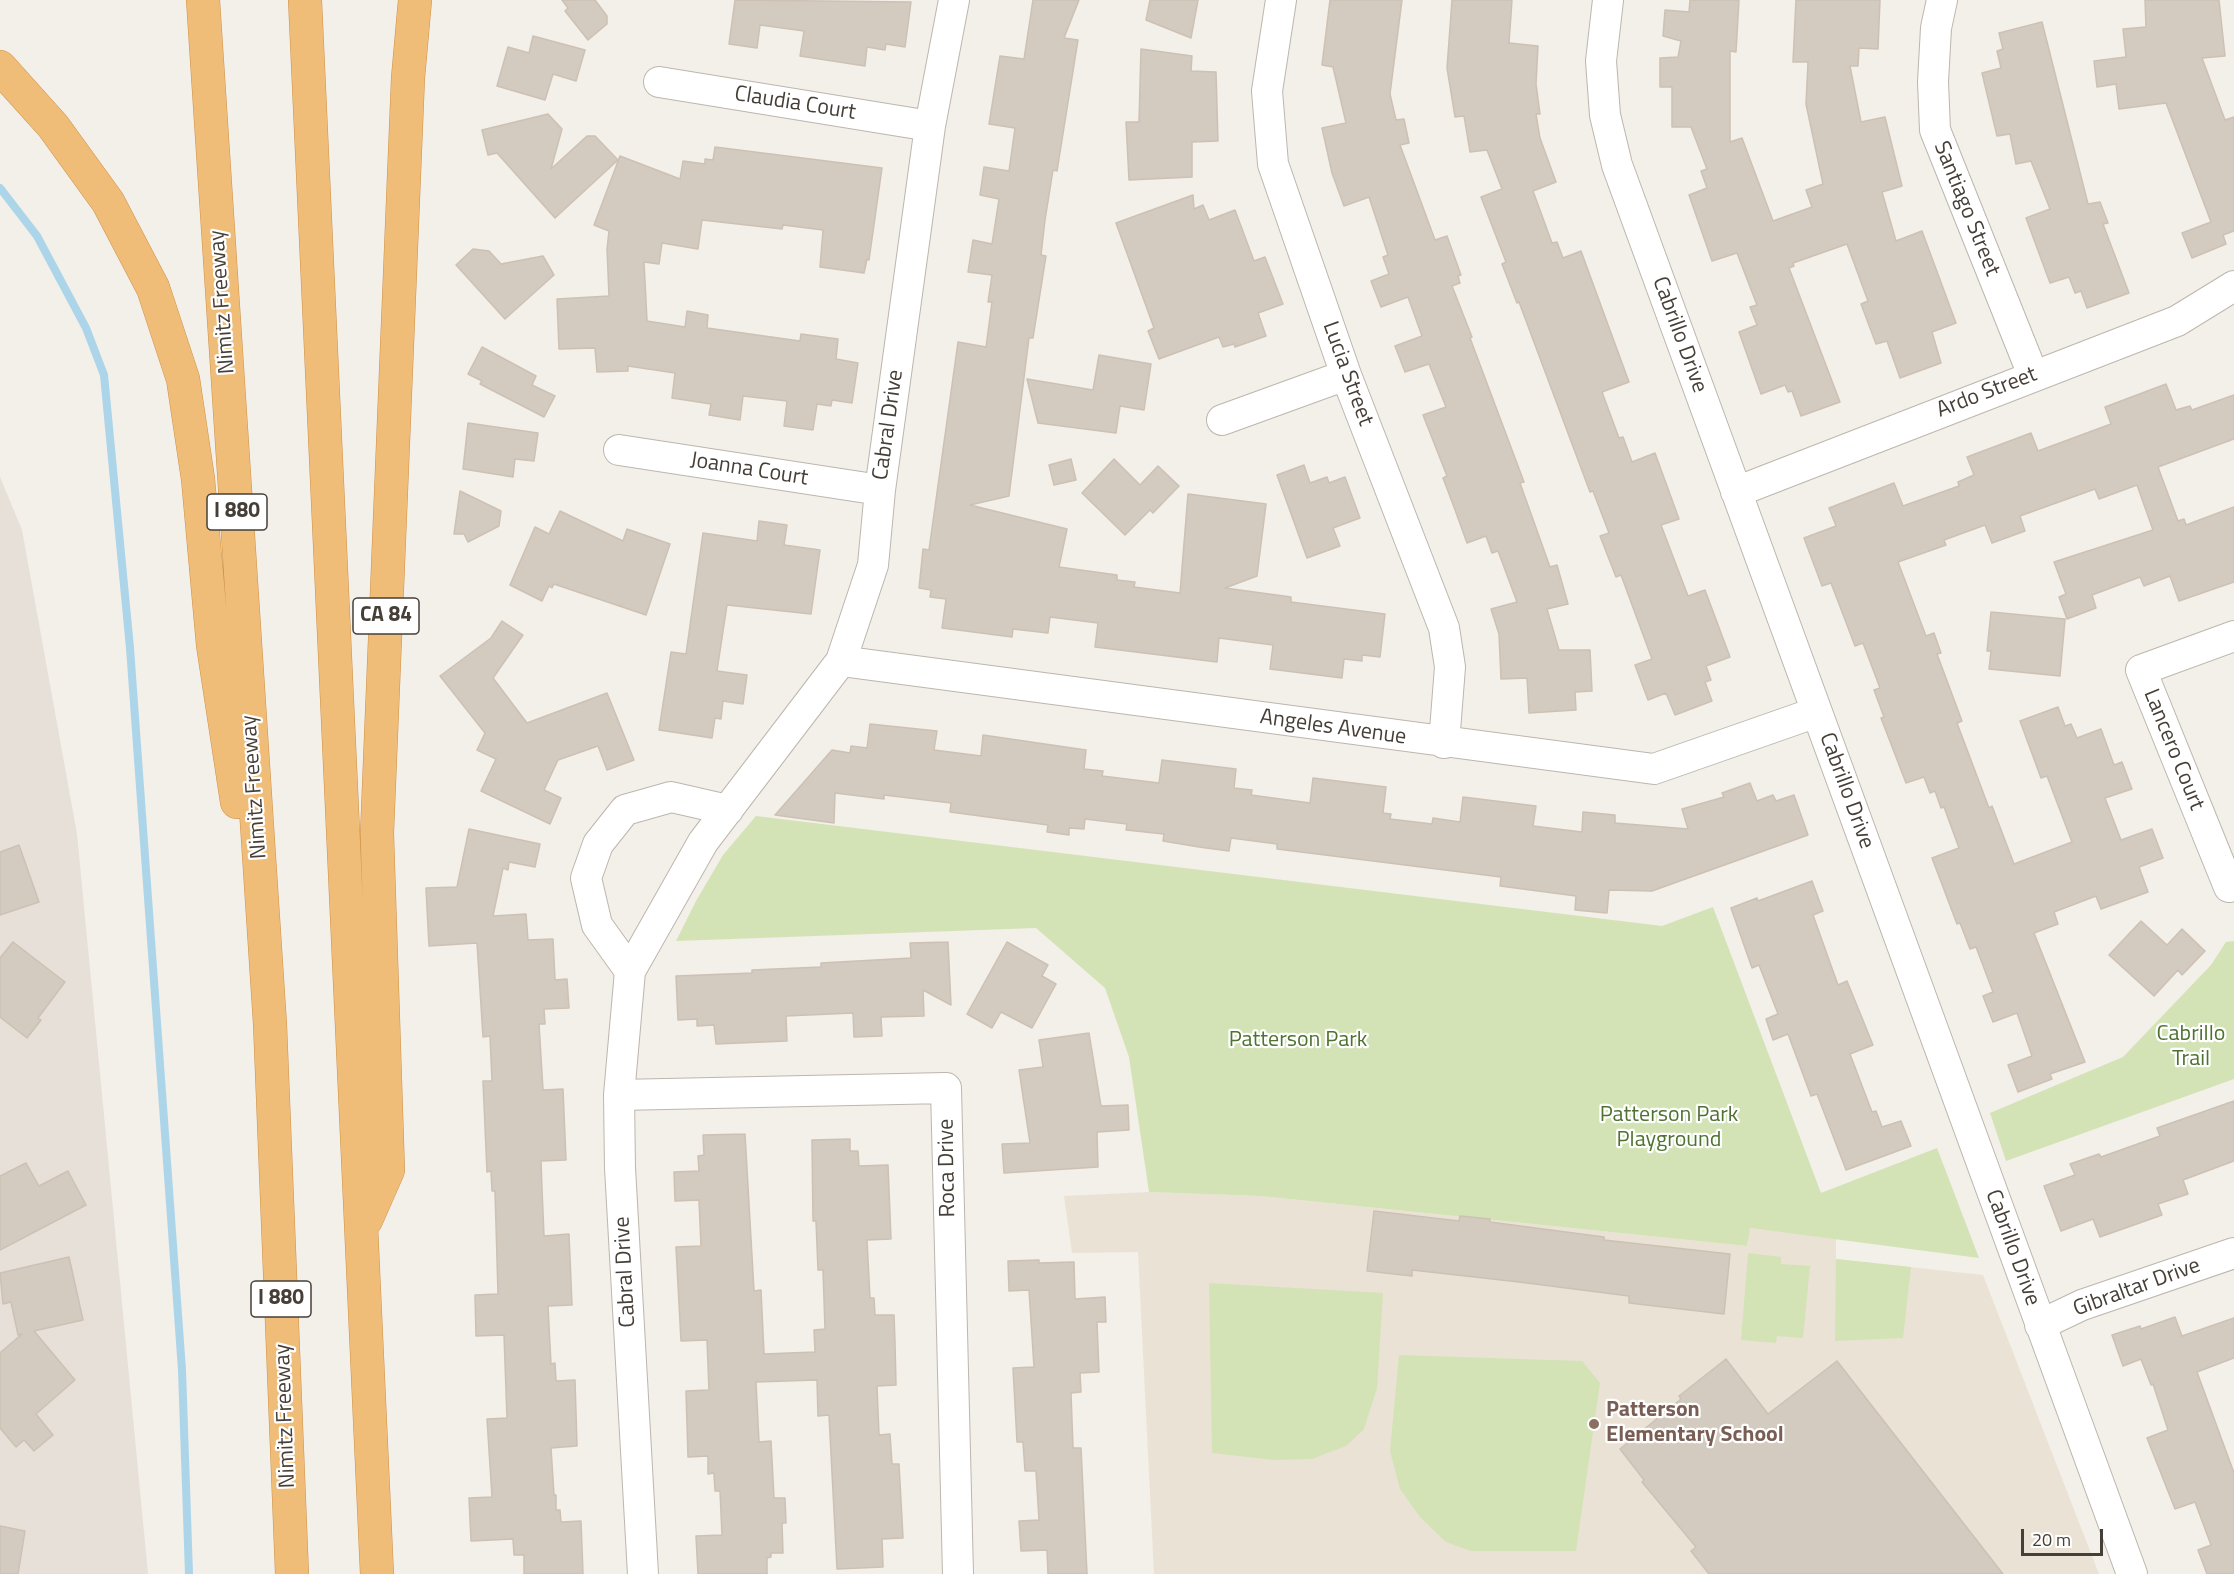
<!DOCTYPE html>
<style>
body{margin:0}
#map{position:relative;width:2234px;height:1574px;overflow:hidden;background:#f3efe9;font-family:"Titillium Web",sans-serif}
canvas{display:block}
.scale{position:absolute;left:2021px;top:1529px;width:82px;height:27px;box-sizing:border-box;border:3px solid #463f38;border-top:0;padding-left:8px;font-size:18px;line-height:21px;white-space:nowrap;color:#463f38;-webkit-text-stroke:4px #fff;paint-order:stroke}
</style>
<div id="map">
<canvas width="2234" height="1574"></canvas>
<div class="scale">20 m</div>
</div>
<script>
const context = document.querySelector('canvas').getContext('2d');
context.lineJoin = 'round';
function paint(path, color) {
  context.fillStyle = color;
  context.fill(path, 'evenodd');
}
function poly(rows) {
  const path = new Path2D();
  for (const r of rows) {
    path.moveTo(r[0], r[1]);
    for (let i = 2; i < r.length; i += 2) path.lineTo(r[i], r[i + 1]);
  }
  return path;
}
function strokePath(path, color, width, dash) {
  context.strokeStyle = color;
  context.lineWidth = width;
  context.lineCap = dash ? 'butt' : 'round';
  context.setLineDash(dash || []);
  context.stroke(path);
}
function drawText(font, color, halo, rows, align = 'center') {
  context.font = font + ' "Titillium Web",sans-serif';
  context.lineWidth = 4.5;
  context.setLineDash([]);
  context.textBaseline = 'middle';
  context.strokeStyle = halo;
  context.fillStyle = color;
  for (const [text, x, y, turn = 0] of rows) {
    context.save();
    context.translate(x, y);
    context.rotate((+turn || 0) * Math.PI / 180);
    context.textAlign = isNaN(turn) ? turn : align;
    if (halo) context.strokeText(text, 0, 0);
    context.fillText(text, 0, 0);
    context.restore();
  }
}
const residential = poly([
 [0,477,22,530,77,834,148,1574,0,1574]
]);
const education = poly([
 [1149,1192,1260,1196,1747,1246,1749,1228,1836,1238,1836,1259,1983,1275,2099,1574,1154,1574,1138,1252,1072,1253,1064,1196]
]);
const green = poly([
 [756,816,1662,926,1713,907,1821,1193,1937,1148,1979,1258,1750,1228,1747,1246,1260,1196,1149,1192,1129,1057,1105,988,1036,928,676,941,696,901,723,855],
 [2234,941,2234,1079,2006,1161,1990,1113,2123,1057,2211,965,2226,942],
 [1748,1253,1781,1257,1781,1264,1810,1266,1803,1338,1777,1336,1776,1343,1741,1340],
 [1836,1259,1911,1267,1903,1338,1835,1341],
 [1209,1283,1383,1293,1377,1388,1364,1429,1346,1446,1312,1459,1274,1460,1212,1453],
 [1399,1355,1582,1361,1600,1383,1576,1551,1471,1551,1446,1542,1420,1517,1400,1489,1390,1451]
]);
const stream = poly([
 [0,188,37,236,86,328,104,375,130,648,182,1370,189,1574]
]);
const building = poly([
 [562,0,595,0,607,16,607,24,588,40,565,11,568,8,562,0],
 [735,0,911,2,905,47,886,44,885,50,867,47,865,66,800,56,804,31,760,25,757,48,729,44,735,0],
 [1033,0,1079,0,1064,38,1078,40,1057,171,1053,170,1045,220,1041,255,1046,256,1033,338,1029,338,1009,496,970,505,1067,529,1059,567,1117,575,1117,580,1135,582,1134,587,1180,593,1188,494,1266,504,1257,576,1225,588,1291,597,1291,602,1385,614,1380,657,1362,655,1362,661,1344,659,1342,678,1270,669,1273,645,1219,638,1217,662,1095,647,1098,623,1050,617,1048,633,1013,629,1012,637,942,628,946,599,930,597,931,590,919,588,923,549,929,550,958,342,986,347,992,302,988,302,992,275,968,272,973,240,992,244,999,199,980,195,984,167,1009,171,1015,128,989,124,1000,56,1024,59,1033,0],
 [1150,0,1198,0,1191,38,1146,20,1150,0],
 [1330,0,1402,0,1390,94,1396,120,1404,119,1409,143,1400,145,1435,240,1447,236,1461,275,1458,276,1460,283,1452,286,1472,337,1470,338,1524,482,1520,483,1550,567,1557,565,1568,604,1547,609,1559,650,1590,650,1592,691,1575,692,1576,710,1529,713,1527,678,1501,679,1499,634,1491,609,1517,602,1498,551,1492,553,1486,536,1467,543,1454,507,1443,478,1447,476,1423,415,1446,407,1429,364,1405,372,1395,346,1422,336,1408,297,1381,307,1371,281,1389,274,1383,257,1388,255,1369,197,1344,206,1332,173,1322,128,1346,123,1333,67,1322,65,1330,0],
 [1452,0,1512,0,1509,43,1538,46,1536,84,1540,114,1536,114,1540,138,1556,182,1533,191,1552,243,1557,242,1563,258,1581,251,1629,382,1602,392,1619,438,1623,437,1632,462,1655,453,1679,519,1661,525,1688,596,1705,590,1730,657,1706,666,1711,680,1705,682,1712,701,1675,715,1666,693,1648,700,1635,665,1652,659,1621,575,1616,577,1600,536,1609,533,1593,491,1590,492,1519,302,1517,303,1502,264,1506,262,1481,197,1502,189,1487,150,1470,152,1464,116,1455,117,1447,68,1452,0],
 [1690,0,1739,0,1736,52,1730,51,1730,142,1742,138,1773,221,1812,207,1806,190,1823,184,1806,104,1808,62,1793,62,1796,0,1880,0,1878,49,1859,48,1858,66,1850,66,1861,122,1885,117,1902,186,1882,192,1896,241,1922,231,1956,323,1932,332,1941,363,1900,378,1887,341,1876,344,1861,304,1868,301,1847,244,1793,263,1794,266,1789,268,1840,402,1801,416,1792,391,1788,392,1785,385,1761,394,1739,332,1757,325,1750,307,1757,305,1737,253,1712,261,1689,195,1707,188,1701,171,1707,169,1691,127,1672,127,1672,87,1660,87,1660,58,1678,57,1681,41,1663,36,1665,10,1689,12,1690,0],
 [2145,0,2219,0,2225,56,2202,58,2225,120,2234,117,2234,231,2223,235,2226,244,2192,258,2182,233,2211,222,2166,103,2119,109,2116,84,2097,87,2094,61,2126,57,2123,29,2146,27,2145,0],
 [2042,22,2088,204,2100,202,2108,223,2103,224,2129,293,2087,308,2081,291,2075,293,2069,277,2050,283,2026,218,2050,209,2031,161,2016,164,2010,134,1997,136,1982,73,2001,68,1997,51,2003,49,1999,33,2042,22],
 [533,36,585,50,576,81,553,74,545,100,497,86,508,47,529,53,533,36],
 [1141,49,1192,56,1191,71,1216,72,1218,141,1192,142,1192,177,1129,180,1126,122,1139,122,1141,49],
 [548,114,562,129,551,169,587,136,595,136,618,160,555,218,497,153,488,155,482,130,548,114],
 [715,147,882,168,869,260,867,259,864,273,820,267,823,230,783,225,782,229,702,220,698,249,662,243,659,264,644,262,647,321,685,327,687,311,708,315,707,328,800,341,801,334,838,339,836,359,858,363,852,403,832,400,831,406,817,404,813,430,784,426,787,401,743,396,740,420,709,415,711,404,672,398,675,373,628,366,628,371,597,372,595,348,559,349,557,299,609,296,607,249,609,231,594,225,620,156,680,179,683,161,705,164,705,159,713,160,715,147],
 [1193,195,1194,209,1203,205,1209,220,1235,210,1254,261,1265,257,1283,304,1258,313,1266,336,1235,347,1234,344,1223,347,1219,337,1159,359,1148,331,1154,328,1116,223,1193,195],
 [473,249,489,251,501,264,543,256,554,275,505,319,456,265,473,249],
 [482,347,536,376,532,385,555,396,544,417,480,384,482,381,468,374,482,347],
 [1099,355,1151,364,1144,410,1120,406,1116,433,1038,423,1027,379,1093,390,1099,355],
 [2166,384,2176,410,2190,406,2192,410,2234,395,2234,439,2158,467,2178,521,2184,519,2186,525,2234,507,2234,582,2179,601,2170,576,2144,586,2140,577,2092,595,2096,608,2067,619,2059,597,2066,594,2054,562,2153,530,2137,485,2099,499,2095,489,2020,516,2025,531,1992,543,1985,525,1944,540,1946,545,1898,562,1926,636,1934,633,1941,653,1937,654,1962,721,1957,723,1989,808,1992,806,2014,864,2072,842,2047,776,2041,778,2020,721,2058,707,2065,726,2071,724,2077,738,2101,729,2114,765,2122,762,2132,789,2105,798,2121,840,2152,829,2163,858,2139,867,2148,892,2101,909,2096,896,2054,912,2058,924,2034,933,2085,1062,2050,1074,2052,1079,2018,1092,2008,1065,2032,1056,2017,1013,1993,1022,1983,996,1993,992,1976,947,1970,949,1960,923,1957,924,1932,858,1959,848,1944,807,1941,808,1935,791,1930,793,1924,777,1906,783,1881,718,1884,717,1874,690,1880,688,1863,643,1855,646,1831,583,1822,586,1804,538,1836,526,1829,508,1894,483,1903,506,1959,486,1958,482,1974,475,1967,457,2031,433,2038,451,2111,424,2105,407,2166,384],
 [468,423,538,433,534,461,515,459,513,477,463,469,468,423],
 [1071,459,1076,480,1054,485,1049,465,1071,459],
 [1114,459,1140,485,1158,466,1179,486,1153,513,1150,510,1125,535,1082,493,1114,459],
 [1304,465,1310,483,1327,477,1329,483,1345,477,1360,518,1333,528,1340,546,1307,558,1277,475,1304,465],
 [460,491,501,511,499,526,468,542,464,534,454,534,460,491],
 [560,511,623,541,627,529,670,544,646,615,554,584,552,588,549,586,542,601,510,585,535,527,549,534,560,511],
 [759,521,787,525,784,545,820,550,811,614,727,605,717,671,747,675,743,704,723,701,721,719,715,718,712,738,659,730,671,652,686,654,703,533,757,541,759,521],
 [1991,612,2065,619,2060,676,1989,669,1991,651,1987,651,1991,612],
 [502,621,523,635,493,678,527,723,607,693,634,760,607,770,598,746,558,760,544,790,561,798,550,824,481,791,496,759,477,750,485,733,440,676,491,638,502,621],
 [870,724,937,731,934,750,981,756,983,735,1086,750,1084,769,1103,771,1102,776,1159,783,1162,760,1236,769,1234,788,1252,790,1251,795,1310,803,1313,778,1386,787,1383,813,1391,814,1390,819,1432,824,1433,818,1460,822,1463,797,1536,806,1533,826,1582,832,1583,812,1615,815,1615,823,1688,829,1682,809,1724,797,1722,793,1750,783,1757,801,1773,795,1776,801,1794,795,1808,835,1652,891,1609,890,1607,913,1575,910,1576,896,1500,886,1501,877,1277,849,1277,844,1231,838,1229,851,1199,847,1163,841,1164,834,1126,830,1127,824,1085,819,1084,829,1069,828,1069,835,1047,832,1048,825,950,812,951,803,884,795,884,799,835,793,834,823,775,815,832,750,850,753,851,746,867,748,870,724],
 [469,829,540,844,535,867,509,862,508,870,503,868,493,916,526,914,528,940,553,939,555,980,567,979,569,1008,544,1009,545,1024,539,1024,543,1090,563,1089,566,1160,541,1161,542,1189,544,1236,569,1234,572,1305,548,1306,551,1364,555,1363,556,1381,575,1380,577,1446,551,1448,554,1495,556,1495,556,1510,560,1510,561,1522,581,1521,583,1574,524,1574,524,1555,514,1555,513,1539,471,1541,469,1498,492,1497,487,1419,507,1418,504,1335,476,1336,475,1295,498,1294,495,1191,492,1191,491,1171,487,1172,483,1081,492,1081,490,1036,483,1037,477,943,429,946,426,888,457,887,469,829],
 [19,845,39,902,0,915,0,852,19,845],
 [1812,881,1823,911,1813,915,1838,985,1847,981,1873,1045,1850,1054,1872,1112,1876,1111,1882,1127,1901,1121,1911,1146,1846,1170,1817,1094,1811,1096,1788,1034,1773,1040,1766,1019,1778,1014,1759,965,1752,968,1731,908,1757,898,1758,901,1812,881],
 [2141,921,2167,945,2182,929,2205,951,2182,975,2178,970,2154,996,2109,955,2141,921],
 [13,942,65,982,38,1018,41,1020,27,1038,0,1017,0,958,13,942],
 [948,942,951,1005,923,990,924,1016,881,1017,882,1036,854,1037,853,1013,786,1016,787,1041,716,1044,714,1025,697,1026,697,1019,678,1020,676,976,752,973,752,970,821,967,821,963,911,958,910,943,948,942],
 [1007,942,1048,965,1042,976,1056,984,1032,1028,1001,1012,992,1028,967,1014,1007,942],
 [1089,1033,1101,1106,1128,1105,1129,1130,1097,1132,1098,1167,1004,1173,1002,1144,1030,1143,1019,1070,1043,1067,1039,1040,1089,1033],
 [2234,1101,2234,1161,2183,1180,2188,1194,2158,1204,2162,1215,2100,1237,2093,1219,2061,1231,2044,1186,2075,1175,2070,1164,2099,1154,2101,1157,2160,1136,2157,1128,2234,1101],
 [745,1134,754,1291,761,1290,764,1354,815,1352,814,1330,825,1329,823,1270,818,1270,816,1221,813,1221,812,1140,850,1139,850,1151,858,1151,859,1166,888,1165,891,1239,867,1240,870,1298,874,1298,875,1315,894,1315,895,1343,896,1385,877,1386,879,1435,890,1434,892,1464,899,1464,903,1538,882,1539,883,1567,837,1569,829,1415,818,1416,817,1380,756,1382,759,1442,771,1441,774,1498,785,1498,786,1523,782,1523,783,1553,771,1553,771,1557,767,1558,767,1574,698,1574,696,1536,722,1535,720,1491,715,1491,714,1473,708,1474,708,1456,688,1457,686,1391,709,1390,707,1340,681,1341,676,1247,701,1246,699,1200,675,1201,674,1172,699,1171,698,1156,704,1155,703,1135,745,1134],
 [26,1163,39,1186,68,1171,86,1205,0,1250,0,1176,26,1163],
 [1374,1211,1459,1221,1460,1216,1490,1219,1490,1222,1604,1237,1604,1240,1730,1254,1724,1314,1629,1303,1629,1296,1519,1282,1412,1270,1412,1276,1367,1271,1374,1211],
 [69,1257,83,1320,34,1331,75,1380,36,1414,53,1435,34,1451,24,1440,16,1447,0,1428,0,1353,22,1334,18,1335,11,1302,3,1304,0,1273,69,1257],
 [1039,1260,1039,1263,1074,1262,1075,1299,1105,1297,1106,1322,1097,1322,1099,1372,1080,1373,1081,1392,1071,1393,1073,1448,1081,1448,1087,1574,1048,1574,1047,1550,1021,1551,1019,1521,1039,1520,1036,1471,1025,1471,1023,1442,1017,1442,1013,1368,1034,1367,1029,1290,1009,1291,1008,1261,1039,1260],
 [2175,1317,2182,1336,2234,1318,2234,1358,2197,1372,2234,1473,2234,1574,2207,1574,2198,1550,2211,1545,2195,1502,2175,1509,2147,1438,2168,1430,2153,1384,2151,1385,2141,1359,2123,1366,2112,1335,2140,1326,2141,1329,2175,1317],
 [1726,1359,1768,1414,1837,1361,2003,1574,1709,1574,1691,1551,1696,1547,1642,1482,1644,1480,1620,1449,1681,1399,1679,1396,1726,1359],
 [0,1526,25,1531,18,1574,0,1574,0,1526]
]);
const street = poly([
 [1281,0,1267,91,1273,164,1346,375,1444,628,1450,667,1444,743],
 [1608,0,1601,61,1605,115,1617,165,2132,1574],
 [1942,0,1936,28,1933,82,1935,130,2033,375],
 [659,82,930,126],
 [1222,420,1346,375],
 [619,450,880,490],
 [1736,492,2177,321,2234,286],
 [841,661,1654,769,1817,712],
 [2229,887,2141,670,2234,636],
 [630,971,597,925,586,878,598,844,625,810,671,797,728,810],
 [619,1095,946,1088,958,1574],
 [2040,1325,2082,1305,2234,1253],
 [643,1574,620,1168,619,1095,630,971,703,842,841,661,873,565,880,490,930,126,954,0]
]);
const highway = poly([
 [203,0,270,1024,292,1574],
 [305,0,377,1574],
 [0,67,53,126,108,202,153,288,183,379,198,479,213,645,237,802],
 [366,1220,388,1170,377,833,408,78,415,0]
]);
const markers = [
 [1594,1424,6,"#8d6e63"]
];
const shields = [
 [237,512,60],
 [386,616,66],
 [281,1299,60]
];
const shieldNames = [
 ["I 880",237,512],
 ["CA 84",386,616],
 ["I 880",281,1299]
];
const streetNames = [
 ["Claudia Court",795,104,9],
 ["Santiago Street",1966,209,68],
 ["Nimitz Freeway",223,302,-94],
 ["Cabrillo Drive",1679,335,70],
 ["Lucia Street",1347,374,70],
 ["Ardo Street",1987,393,-21],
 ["Cabral Drive",889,425,-82],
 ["Joanna Court",749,470,9],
 ["Angeles Avenue",1333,728,8],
 ["Lancero Court",2173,750,68],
 ["Nimitz Freeway",255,787,-94],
 ["Cabrillo Drive",1846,791,70],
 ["Roca Drive",948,1168,-91],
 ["Cabrillo Drive",2012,1248,70],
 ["Cabral Drive",626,1272,-93],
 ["Gibraltar Drive",2137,1288,-20],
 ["Nimitz Freeway",286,1416,-92]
];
const parkNames = [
 ["Cabrillo",2191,1035],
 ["Trail",2191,1060],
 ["Patterson Park",1298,1041],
 ["Patterson Park",1669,1116],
 ["Playground",1669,1141]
];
const educationNames = [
 ["Patterson",1606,1411],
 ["Elementary School",1606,1436]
];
paint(residential, '#e6e0d8');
paint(education, '#eae2d5');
paint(green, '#d3e3b6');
strokePath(stream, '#acd5e9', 8);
paint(building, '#d3cac0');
strokePath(building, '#cdc1b4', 1.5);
strokePath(street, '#bdb6ad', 32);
strokePath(highway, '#ce9148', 34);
strokePath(street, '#fff', 30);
strokePath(highway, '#efbd78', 33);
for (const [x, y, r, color] of markers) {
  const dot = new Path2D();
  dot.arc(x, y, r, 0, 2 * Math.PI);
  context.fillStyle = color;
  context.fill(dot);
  strokePath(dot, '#fff', 2);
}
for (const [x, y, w] of shields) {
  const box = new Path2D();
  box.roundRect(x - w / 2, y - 18, w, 36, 4.5);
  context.fillStyle = '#fff';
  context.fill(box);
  strokePath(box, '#463f38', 1.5);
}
drawText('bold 21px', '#463f38', null, shieldNames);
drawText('22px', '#463f38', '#fff', streetNames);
drawText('22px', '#4f7231', '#fff', parkNames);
drawText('bold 22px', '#785e54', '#fff', educationNames, 'left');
</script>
